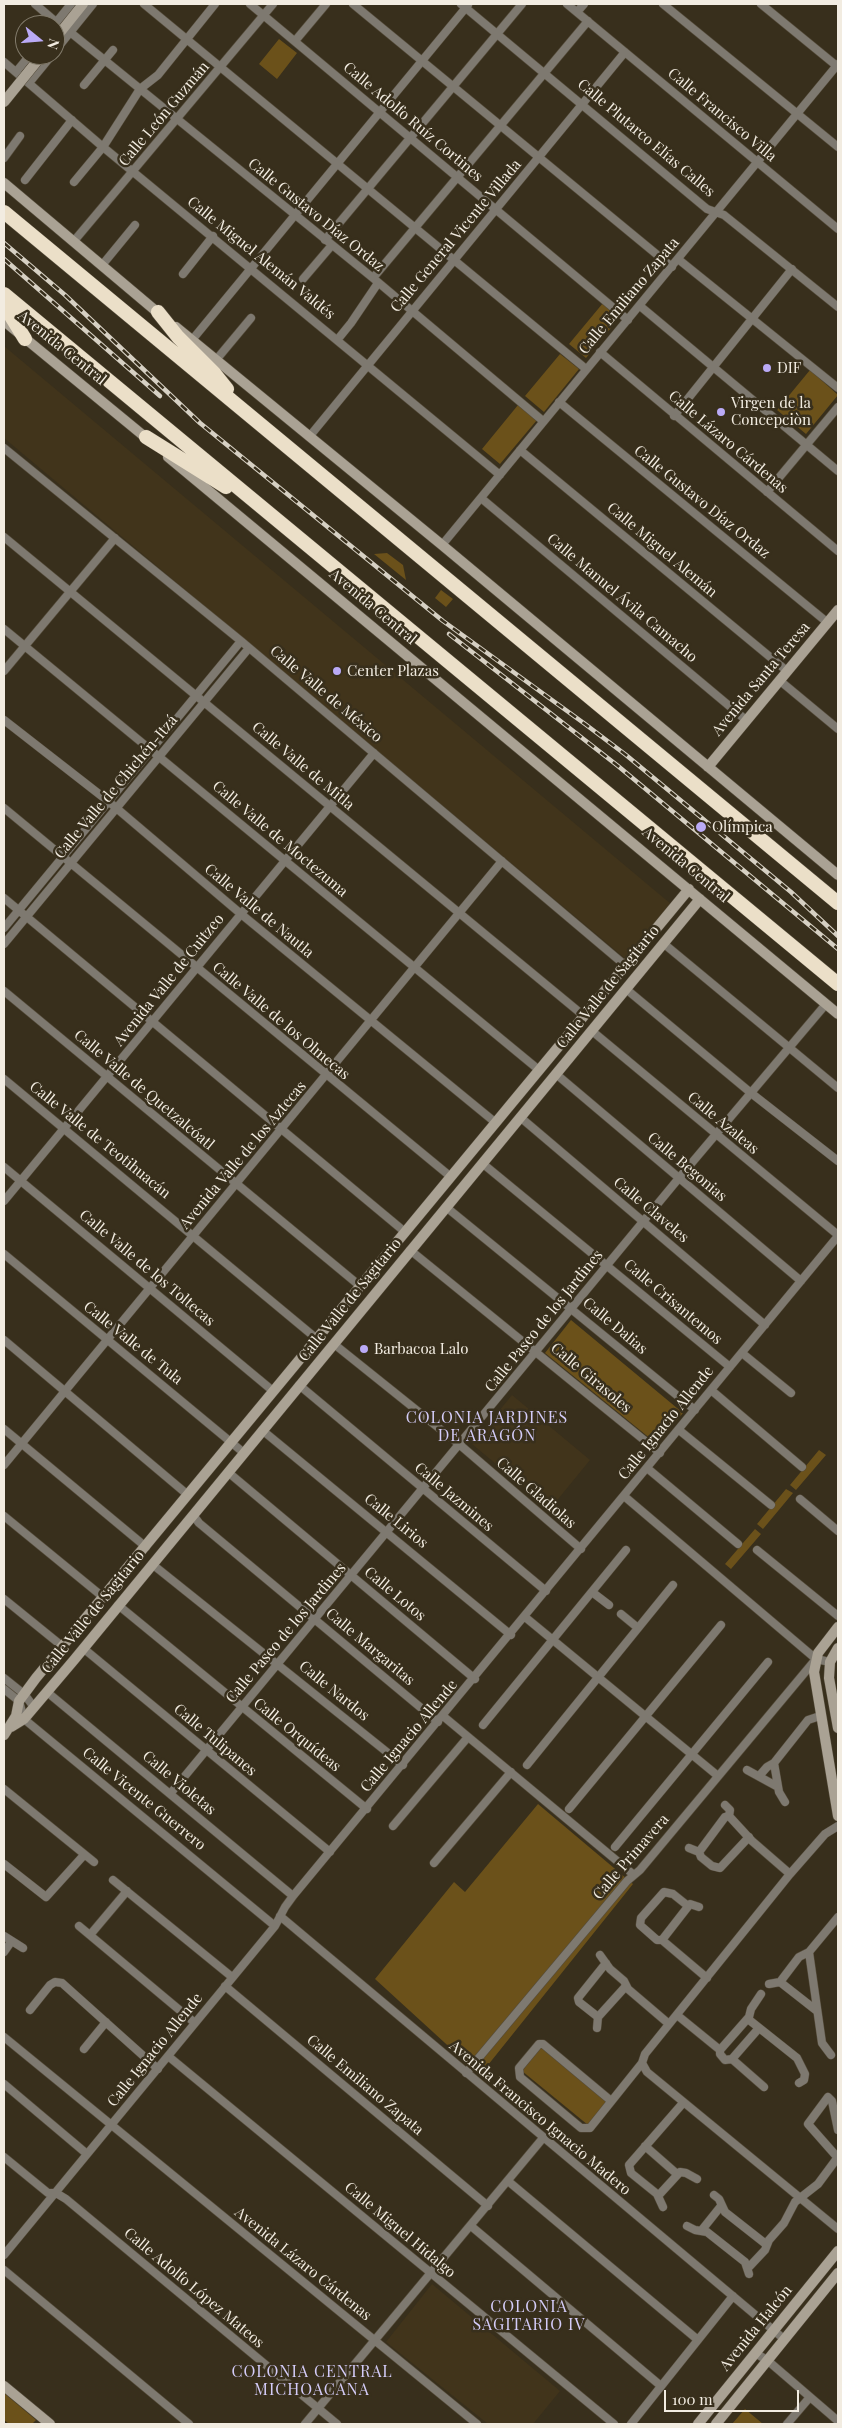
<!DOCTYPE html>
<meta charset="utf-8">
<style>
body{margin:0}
#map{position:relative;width:842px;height:2428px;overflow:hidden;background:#382f1c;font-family:"Playfair Display",serif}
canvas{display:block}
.frame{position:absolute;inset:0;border:5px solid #f2ece1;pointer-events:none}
.north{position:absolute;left:15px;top:15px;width:50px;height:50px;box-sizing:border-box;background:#382f1c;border:1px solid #827b6b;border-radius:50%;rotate:107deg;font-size:14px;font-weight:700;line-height:20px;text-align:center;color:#f2ece1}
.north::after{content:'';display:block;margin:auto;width:18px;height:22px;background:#baaaf6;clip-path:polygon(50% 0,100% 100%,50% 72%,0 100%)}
.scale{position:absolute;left:664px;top:2390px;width:135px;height:22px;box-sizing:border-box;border:2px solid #f2ece1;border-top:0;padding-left:6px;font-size:15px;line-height:18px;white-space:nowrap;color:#f2ece1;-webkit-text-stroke:4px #382f1c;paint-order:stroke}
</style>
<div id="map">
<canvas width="842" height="2428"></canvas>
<div class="frame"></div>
<div class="north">N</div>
<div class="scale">100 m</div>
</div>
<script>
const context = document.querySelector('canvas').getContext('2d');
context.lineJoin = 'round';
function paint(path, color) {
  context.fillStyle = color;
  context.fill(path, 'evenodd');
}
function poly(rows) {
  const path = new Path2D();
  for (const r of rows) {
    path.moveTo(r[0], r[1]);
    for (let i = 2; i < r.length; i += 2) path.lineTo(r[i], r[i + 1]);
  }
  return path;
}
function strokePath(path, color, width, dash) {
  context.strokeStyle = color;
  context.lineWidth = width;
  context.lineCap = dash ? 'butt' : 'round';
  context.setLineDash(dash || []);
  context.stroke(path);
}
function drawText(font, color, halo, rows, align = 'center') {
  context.font = font + ' "Playfair Display",serif';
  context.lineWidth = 5;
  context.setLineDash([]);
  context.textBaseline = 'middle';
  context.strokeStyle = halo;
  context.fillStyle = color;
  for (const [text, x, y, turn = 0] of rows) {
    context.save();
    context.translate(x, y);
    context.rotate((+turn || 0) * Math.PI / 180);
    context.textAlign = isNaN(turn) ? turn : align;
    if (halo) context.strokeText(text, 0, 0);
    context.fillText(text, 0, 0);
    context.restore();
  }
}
const built = poly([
 [4,346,671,904,627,960,4,438],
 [512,1395,590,1460,550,1509,472,1444],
 [432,2284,560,2391,533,2424,488,2424,386,2342]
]);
const green = poly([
 [279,39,297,53,277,79,259,64],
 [603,303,620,317,586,358,569,344],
 [560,354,579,369,544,412,525,396],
 [810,370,838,395,806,434,777,410],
 [518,405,537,420,500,464,482,449],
 [387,553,403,565,406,580,374,554],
 [441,590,453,599,446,607,435,598],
 [571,1320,683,1413,657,1444,545,1353],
 [819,1450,826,1455,796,1490,790,1485],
 [786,1489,793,1493,763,1529,757,1524],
 [755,1529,761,1534,731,1569,725,1564],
 [538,1804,633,1884,480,2075,375,1979,454,1882,465,1892],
 [543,2045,609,2099,588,2125,522,2071],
 [4,2393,36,2420,32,2424,9,2424,4,2420],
 [745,2409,763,2424,732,2424]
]);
const street = poly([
 [35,4,56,22],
 [144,4,586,369],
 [250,4,628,320],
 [353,4,672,267],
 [461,4,707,209,724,215,838,307],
 [567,4,838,229],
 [663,4,838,147],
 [761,4,838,67],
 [577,12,584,4],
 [54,25,71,4],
 [70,32,373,278,543,421],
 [295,41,326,4],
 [55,51,93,4],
 [4,62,103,147,500,475],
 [16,72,30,55],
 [29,83,52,55],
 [84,85,113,50],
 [4,158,20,136],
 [25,180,72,120],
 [74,182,103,147,140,89,158,75,215,4],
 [325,240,522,4],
 [74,241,273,4],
 [678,259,838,388],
 [103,264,135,225],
 [183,274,213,236],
 [373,278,588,21],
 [303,279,332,245],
 [640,306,838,471],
 [338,339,351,323,378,283],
 [192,340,468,5],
 [600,352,838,551],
 [216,360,251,318],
 [559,402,828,623],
 [674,416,792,269],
 [309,437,625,52],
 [4,448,241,641,626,966],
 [520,450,787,671],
 [767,492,838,407],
 [481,498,746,720],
 [4,537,584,1016],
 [442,545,838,64],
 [4,629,539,1070],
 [4,671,115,538],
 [779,680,838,729],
 [4,720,108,801,241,914,496,1123],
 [4,808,451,1177],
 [4,898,405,1232],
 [4,928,241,641],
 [663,943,838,1088],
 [4,944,249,648],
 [626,989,751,1093,838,1161],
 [4,991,360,1286],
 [592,1031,838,1235],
 [556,1074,801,1281],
 [4,1079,317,1339],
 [520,1117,765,1325],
 [482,1163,730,1367],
 [4,1167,273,1391],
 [4,1201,374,753],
 [446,1207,695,1410],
 [410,1250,660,1453],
 [4,1254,244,1453],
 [4,1340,188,1495],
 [334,1344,460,1445,581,1549],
 [742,1353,791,1393],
 [299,1385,546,1591],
 [711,1390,802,1467],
 [4,1429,146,1547],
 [262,1430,511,1635],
 [679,1430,771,1505],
 [4,1465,502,861],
 [647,1468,738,1544],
 [229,1473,475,1679],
 [624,1496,816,1659,830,1662],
 [800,1499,838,1531],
 [193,1515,199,1523,438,1722],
 [4,1516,103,1597],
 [757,1550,838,1616],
 [152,1564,403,1765],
 [592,1592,609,1605],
 [4,1599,62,1646],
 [118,1605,367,1809],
 [621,1614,638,1628],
 [525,1617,718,1776],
 [83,1648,330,1852],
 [4,1678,24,1694,34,1707],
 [4,1689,19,1701,24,1719,275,1926],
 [47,1692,293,1896],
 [443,1716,634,1875],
 [483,1725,626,1550],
 [774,1763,779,1792,785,1802],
 [527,1765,673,1585],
 [747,1770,778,1787],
 [760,1775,767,1767,774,1763,808,1720,820,1716],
 [4,1789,94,1862],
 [170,1794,679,1178,826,1004],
 [569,1809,721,1625],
 [729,1816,752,1841,790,1874],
 [393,1826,468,1737],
 [615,1847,768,1662],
 [689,1848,699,1852],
 [699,1852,701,1857,712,1866,720,1868,749,1837],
 [699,1852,725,1817,729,1816,730,1810,725,1805],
 [434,1863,511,1772],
 [4,1864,46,1897,84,1855],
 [113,1880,232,1977],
 [688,1906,673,1894,664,1892,641,1918,640,1925,657,1940,662,1940,707,1978],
 [280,1916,784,2339],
 [79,1926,195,2023],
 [90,1935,127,1891],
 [4,1936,23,1948],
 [662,1940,690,1904,699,1907],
 [4,1952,11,1942],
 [809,1952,822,2043,831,2055],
 [600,1955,610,1969,624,1981,628,1989,669,2024],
 [780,1982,817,2011],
 [769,1984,780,1982,799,1957,809,1952,838,1917],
 [225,1986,488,2206],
 [30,2010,50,1985,55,1982,62,1983,158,2069],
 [677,2015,720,2050],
 [598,2017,579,2002,578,1998,606,1963],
 [748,2019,797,2058,805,2074,804,2080,799,2083],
 [597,2028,598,2017,626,1986],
 [759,2028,732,2059,725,2060,720,2054,720,2050,749,2017,751,2009,761,1994],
 [4,2037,477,2424],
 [84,2049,106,2022],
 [168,2056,614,2424],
 [732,2059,764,2087],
 [642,2063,647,2072,838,2229],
 [466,2073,627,1881,640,1870,816,1659],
 [4,2084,87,2154],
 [610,2100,543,2044,539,2044,519,2068,520,2077,581,2128,590,2128,642,2063,645,2054,790,1874,825,1834,838,1826],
 [645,2146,677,2174],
 [4,2157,48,2193,56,2193,66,2199,337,2424],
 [838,2158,808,2124,828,2097,832,2101,838,2130],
 [508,2181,698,2340],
 [714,2195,719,2199,725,2212,767,2245],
 [658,2196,680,2172,686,2173,697,2179],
 [663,2207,657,2194,631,2173,629,2165,683,2103],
 [471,2226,661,2386],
 [687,2226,695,2230,707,2232,745,2262,749,2274],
 [701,2231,721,2206],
 [4,2255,275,1926,285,1907,293,1896,838,1236],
 [749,2267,765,2250,769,2240,784,2223,795,2202,818,2184,838,2157],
 [4,2270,189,2424],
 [755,2353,767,2360,838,2421],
 [305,2424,543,2138],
 [631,2424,733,2296],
 [787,2424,810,2397]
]);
const secondary = poly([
 [55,39,83,4],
 [4,183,163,317],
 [4,321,150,441],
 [176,327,442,545,838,875],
 [168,457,838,1014],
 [708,767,838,610],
 [838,1627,818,1653,814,1672,838,1816],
 [838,1648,830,1662,829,1678,838,1728],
 [11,1727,24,1719,74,1660,700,899],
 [4,1735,16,1716,19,1701,36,1678,689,889],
 [4,2386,50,2424],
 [698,2424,838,2251],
 [716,2424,838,2273]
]);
const highway = poly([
 [4,212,838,903],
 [4,294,838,984],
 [4,305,25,339],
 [158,312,178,337,215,374,227,389],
 [146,437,226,487]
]);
const rail = poly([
 [4,243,65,295,200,423,443,621,585,724,626,755,791,892,838,936],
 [4,259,160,396],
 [449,634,618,766,838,949]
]);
const secondaryBridge = poly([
 [4,102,42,55]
]);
const markers = [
 [767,368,5,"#baaaf6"],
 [721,412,5,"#baaaf6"],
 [337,671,5,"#baaaf6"],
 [701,827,6,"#baaaf6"],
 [364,1349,5,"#baaaf6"]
];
const streetNames = [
 ["Calle León Guzmán",164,114,-50],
 ["Calle Francisco Villa",722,115,40],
 ["Calle Adolfo Ruíz Cortines",413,122,40],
 ["Calle Plutarco Elías Calles",646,138,40],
 ["Calle Gustavo Díaz Ordaz",316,215,39],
 ["Calle General Vicente Villada",456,236,-50],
 ["Calle Miguel Alemán Valdés",261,258,39],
 ["Calle Emiliano Zapata",629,296,-50],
 ["Avenida Central",62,348,39],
 ["Calle Lázaro Cárdenas",728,442,40],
 ["Calle Gustavo Díaz Ordaz",702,502,39],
 ["Calle Miguel Alemán",662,550,40],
 ["Calle Manuel Ávila Camacho",622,598,40],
 ["Avenida Central",373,607,40],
 ["Avenida Santa Teresa",761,679,-50],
 ["Calle Valle de México",326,694,40],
 ["Calle Valle de Mitla",303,766,40],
 ["Calle Valle de Chichén-Itzá",116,787,-50],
 ["Calle Valle de Moctezuma",280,839,40],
 ["Avenida Central",686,865,40],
 ["Calle Valle de Nautla",259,911,40],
 ["Avenida Valle de Cuitzeo",169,980,-51],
 ["Calle Valle de Sagitario",608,987,-51],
 ["Calle Valle de los Olmecas",281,1021,40],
 ["Calle Valle de Quetzalcóatl",144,1090,40],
 ["Calle Azaleas",723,1123,40],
 ["Calle Valle de Teotihuacán",100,1140,39],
 ["Avenida Valle de los Aztecas",243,1155,-50],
 ["Calle Begonias",687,1167,40],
 ["Calle Claveles",651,1210,40],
 ["Calle Valle de los Toltecas",147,1268,40],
 ["Calle Valle de Sagitario",350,1300,-51],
 ["Calle Crisantemos",673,1302,40],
 ["Calle Paseo de los Jardines",544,1321,-51],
 ["Calle Dalias",615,1326,40],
 ["Calle Valle de Tula",133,1343,39],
 ["Calle Girasoles",591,1378,40],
 ["Calle Ignacio Allende",666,1423,-51],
 ["Calle Gladiolas",536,1493,41],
 ["Calle Jazmines",454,1497,40],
 ["Calle Lirios",396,1521,39],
 ["Calle Lotos",395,1594,40],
 ["Calle Valle de Sagitario",93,1612,-51],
 ["Calle Paseo de los Jardines",286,1633,-50],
 ["Calle Margaritas",370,1647,40],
 ["Calle Nardos",334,1691,39],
 ["Calle Orquídeas",297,1735,39],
 ["Calle Ignacio Allende",409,1736,-50],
 ["Calle Tulipanes",215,1740,40],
 ["Calle Violetas",179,1783,40],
 ["Calle Vicente Guerrero",144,1799,39],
 ["Calle Primavera",631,1857,-49],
 ["Calle Ignacio Allende",155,2050,-51],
 ["Calle Emiliano Zapata",365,2085,40],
 ["Avenida Francisco Ignacio Madero",540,2118,40],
 ["Calle Miguel Hidalgo",400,2230,40],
 ["Avenida Lázaro Cárdenas",303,2264,39],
 ["Calle Adolfo López Mateos",194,2288,40],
 ["Avenida Halcón",756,2328,-51]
];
const poiNames = [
 ["DIF",777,368],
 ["Virgen de la",731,403],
 ["Concepciòn",731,420],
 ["Center Plazas",347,671],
 ["Olímpica",712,827],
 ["Barbacoa Lalo",374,1349]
];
const neighbourhoodNames = [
 ["COLONIA JARDINES",487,1418],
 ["DE ARAGÓN",487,1436],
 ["COLONIA",529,2307],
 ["SAGITARIO IV",529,2325],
 ["COLONIA CENTRAL",312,2372],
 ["MICHOACANA",312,2390]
];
paint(built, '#41341b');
paint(green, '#6b511a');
strokePath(street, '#564d3c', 9);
strokePath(secondary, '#564d3c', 11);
strokePath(highway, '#564d3c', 15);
strokePath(street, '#7e7970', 8);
strokePath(secondary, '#aaa294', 10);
strokePath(highway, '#ebdfc8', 14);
strokePath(rail, '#d6d0c3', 4.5);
strokePath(rail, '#382f1c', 2.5, [8]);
strokePath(secondaryBridge, '#564d3c', 11, []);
strokePath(secondaryBridge, '#aaa294', 10);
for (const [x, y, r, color] of markers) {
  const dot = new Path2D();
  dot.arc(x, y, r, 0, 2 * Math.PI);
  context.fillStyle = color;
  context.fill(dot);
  strokePath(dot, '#382f1c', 2);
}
drawText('15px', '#f2ece1', '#382f1c', streetNames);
drawText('15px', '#f2ece1', '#382f1c', poiNames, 'left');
context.letterSpacing = '1px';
drawText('16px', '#d4ccf8', '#382f1c', neighbourhoodNames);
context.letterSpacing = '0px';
</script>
